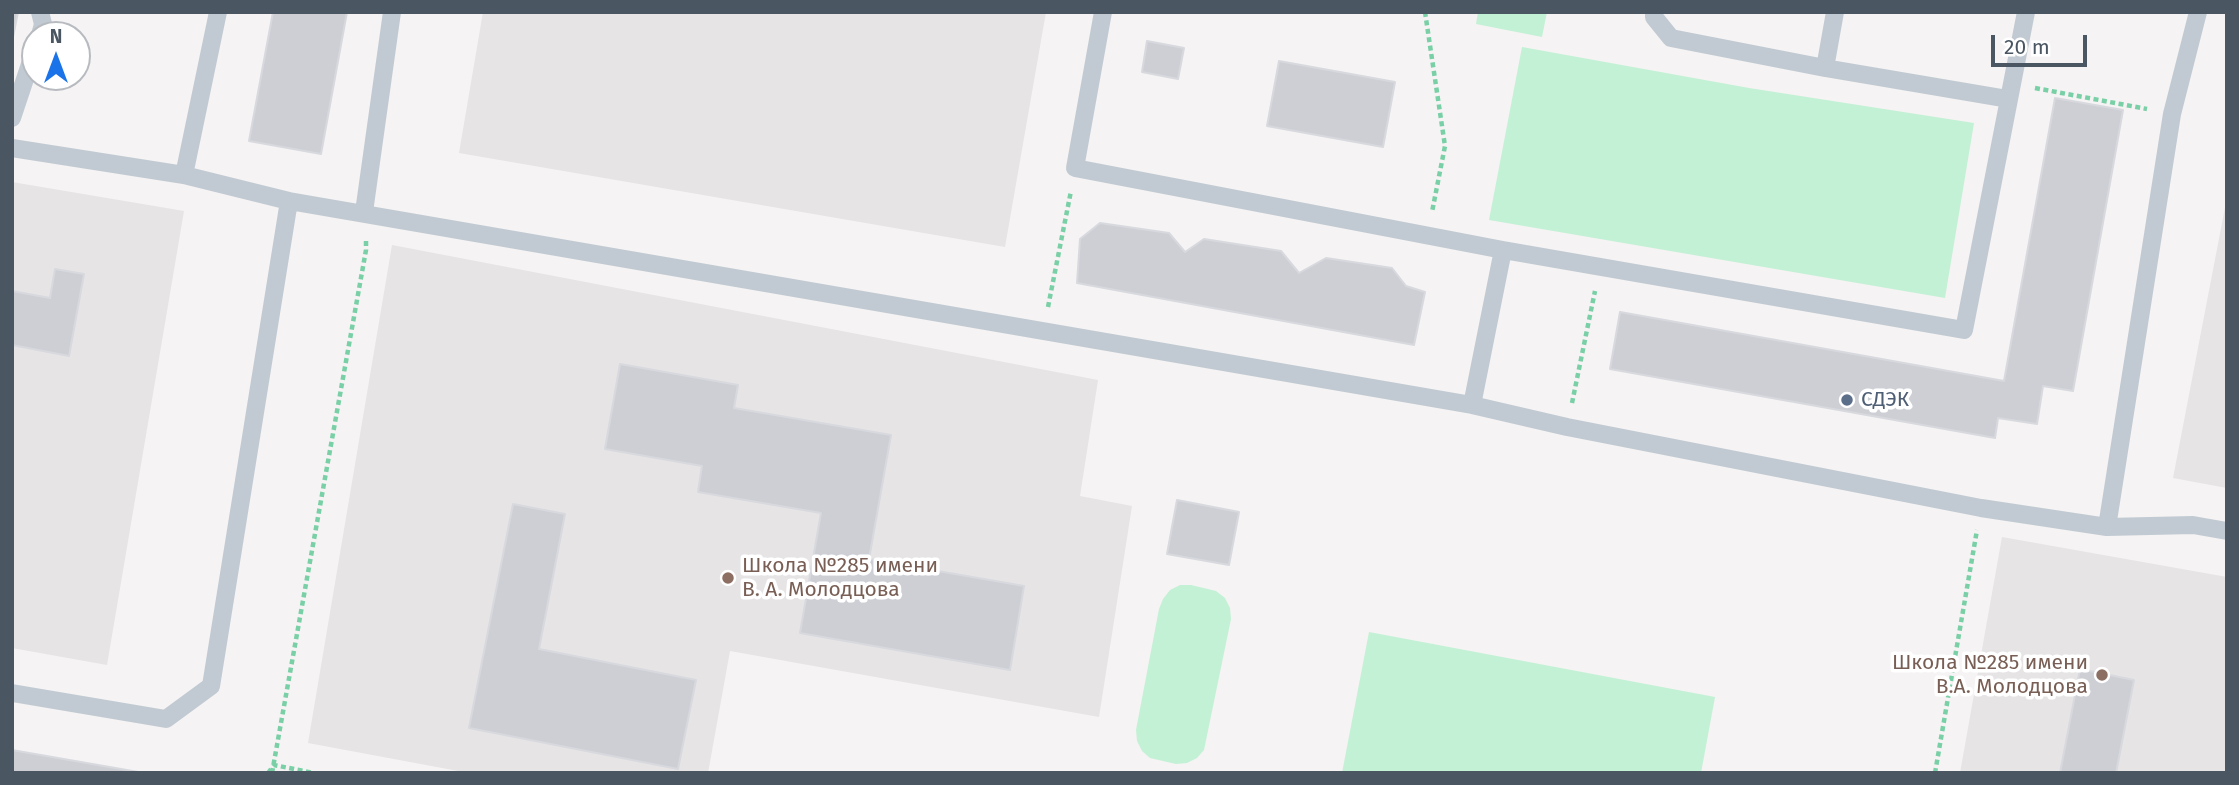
<!DOCTYPE html>
<meta charset="utf-8">
<style>
body{margin:0}
#map{position:relative;width:2239px;height:785px;overflow:hidden;background:#f5f3f3;font-family:"Fira Sans",sans-serif}
canvas{display:block}
.frame{position:absolute;inset:0;border:14px solid #4a5661;pointer-events:none}
.north{position:absolute;left:21px;top:21px;width:70px;height:70px;box-sizing:border-box;background:#fff;border:2px solid #b7bbc0;border-radius:50%;rotate:0deg;font-size:19px;font-weight:700;line-height:28px;text-align:center;color:#4a5661}
.north::after{content:'';display:block;margin:auto;width:24px;height:32px;background:#1a73e8;clip-path:polygon(50% 0,100% 100%,50% 72%,0 100%)}
.scale{position:absolute;left:1991px;top:35px;width:96px;height:32px;box-sizing:border-box;border:4px solid #4a5661;border-top:0;padding-left:9px;font-size:21px;line-height:24px;white-space:nowrap;color:#4a5661;-webkit-text-stroke:5px #fff;paint-order:stroke}
</style>
<div id="map">
<canvas width="2239" height="785"></canvas>
<div class="frame"></div>
<div class="north">N</div>
<div class="scale">20 m</div>
</div>
<script>
const context = document.querySelector('canvas').getContext('2d');
context.lineJoin = 'round';
function paint(path, color) {
  context.fillStyle = color;
  context.fill(path, 'evenodd');
}
function poly(rows) {
  const path = new Path2D();
  for (const r of rows) {
    path.moveTo(r[0], r[1]);
    for (let i = 2; i < r.length; i += 2) path.lineTo(r[i], r[i + 1]);
  }
  return path;
}
function strokePath(path, color, width, dash) {
  context.strokeStyle = color;
  context.lineWidth = width;
  context.lineCap = dash ? 'butt' : 'round';
  context.setLineDash(dash || []);
  context.stroke(path);
}
function drawText(font, color, halo, rows, align = 'center') {
  context.font = font + ' "Fira Sans",sans-serif';
  context.lineWidth = 7;
  context.setLineDash([]);
  context.textBaseline = 'middle';
  context.strokeStyle = halo;
  context.fillStyle = color;
  for (const [text, x, y, turn = 0] of rows) {
    context.save();
    context.translate(x, y);
    context.rotate((+turn || 0) * Math.PI / 180);
    context.textAlign = isNaN(turn) ? turn : align;
    if (halo) context.strokeText(text, 0, 0);
    context.fillText(text, 0, 0);
    context.restore();
  }
}
const education = poly([
 [483,12,1046,12,1005,247,459,153],
 [12,182,184,211,107,665,12,648],
 [2227,197,2227,488,2173,478],
 [392,245,1098,380,1080,496,1132,506,1099,717,730,651,708,773,469,773,308,743],
 [2002,537,2227,577,2227,773,1960,773]
]);
const green = poly([
 [1478,12,1547,12,1542,37,1476,24],
 [1522,47,1749,88,1974,123,1945,298,1489,220],
 [1180,585,1191,585,1216,591,1225,598,1230,608,1231,619,1204,750,1197,758,1187,763,1176,764,1150,758,1142,751,1137,741,1136,730,1159,609,1163,599,1170,590],
 [1369,632,1715,697,1701,773,1342,773]
]);
const building = poly([
 [12,12,18,12,12,42,12,12],
 [273,12,347,12,321,154,249,141,273,12],
 [1147,41,1184,48,1178,79,1142,72,1147,41],
 [1279,61,1395,82,1383,147,1267,126,1279,61],
 [2055,98,2123,110,2073,391,2043,386,2037,424,1998,418,1995,438,1610,369,1620,312,2004,381,2055,98],
 [1100,223,1169,233,1185,252,1204,239,1281,251,1299,273,1326,258,1392,268,1406,286,1425,292,1414,345,1077,283,1080,239,1100,223],
 [55,269,84,274,69,356,12,345,12,291,50,298,55,269],
 [620,364,738,385,734,408,891,435,869,559,1024,586,1010,670,800,633,821,513,698,492,702,466,605,449,620,364],
 [1177,500,1239,512,1229,565,1167,554,1177,500],
 [513,504,565,514,539,649,696,680,678,769,469,728,513,504],
 [2080,669,2134,680,2116,773,2060,773,2080,669],
 [12,750,144,773,12,773,12,750]
]);
const path = poly([
 [1425,12,1445,146,1432,212],
 [2035,88,2147,109],
 [1048,307,1071,191],
 [1572,403,1595,291],
 [268,773,274,765,314,773],
 [272,773,366,250,366,239],
 [1935,773,1977,530]
]);
const lane = poly([
 [1103,12,1075,168,1503,250,1964,330,2026,12],
 [1654,12,1654,17,1671,38,1825,68,1835,12],
 [40,35,43,24,40,12],
 [1825,68,2008,99],
 [12,118,35,49],
 [12,148,184,175,289,201,1472,405,1567,427,1981,508,2107,527,2193,525,2227,531],
 [184,175,218,12],
 [364,212,392,12],
 [1472,405,1503,250],
 [2107,527,2172,114,2198,12],
 [12,693,166,719,211,686,289,201]
]);
const markers = [
 [1847,400,7,"#5c6f8a"],
 [728,578,7,"#8d6e63"],
 [2102,675,7,"#8d6e63"]
];
const serviceNames = [
 ["СДЭК",1861,400]
];
const educationNames = [
 ["Школа №285 имени",742,566],
 ["В. А. Молодцова",742,590],
 ["Школа №285 имени",2088,663,"right"],
 ["В.А. Молодцова",2088,687,"right"]
];
paint(education, '#e6e4e5');
paint(green, '#c3f1d5');
paint(building, '#cdcfd5');
strokePath(building, '#d7d9de', 2);
strokePath(path, '#7ad0a6', 4.5, [5, 3.5]);
strokePath(lane, '#c1cad2', 18);
for (const [x, y, r, color] of markers) {
  const dot = new Path2D();
  dot.arc(x, y, r, 0, 2 * Math.PI);
  context.fillStyle = color;
  context.fill(dot);
  strokePath(dot, '#fff', 2.5);
}
drawText('21px', '#4e5e75', '#fff', serviceNames, 'left');
drawText('21px', '#785e54', '#fff', educationNames, 'left');
</script>
